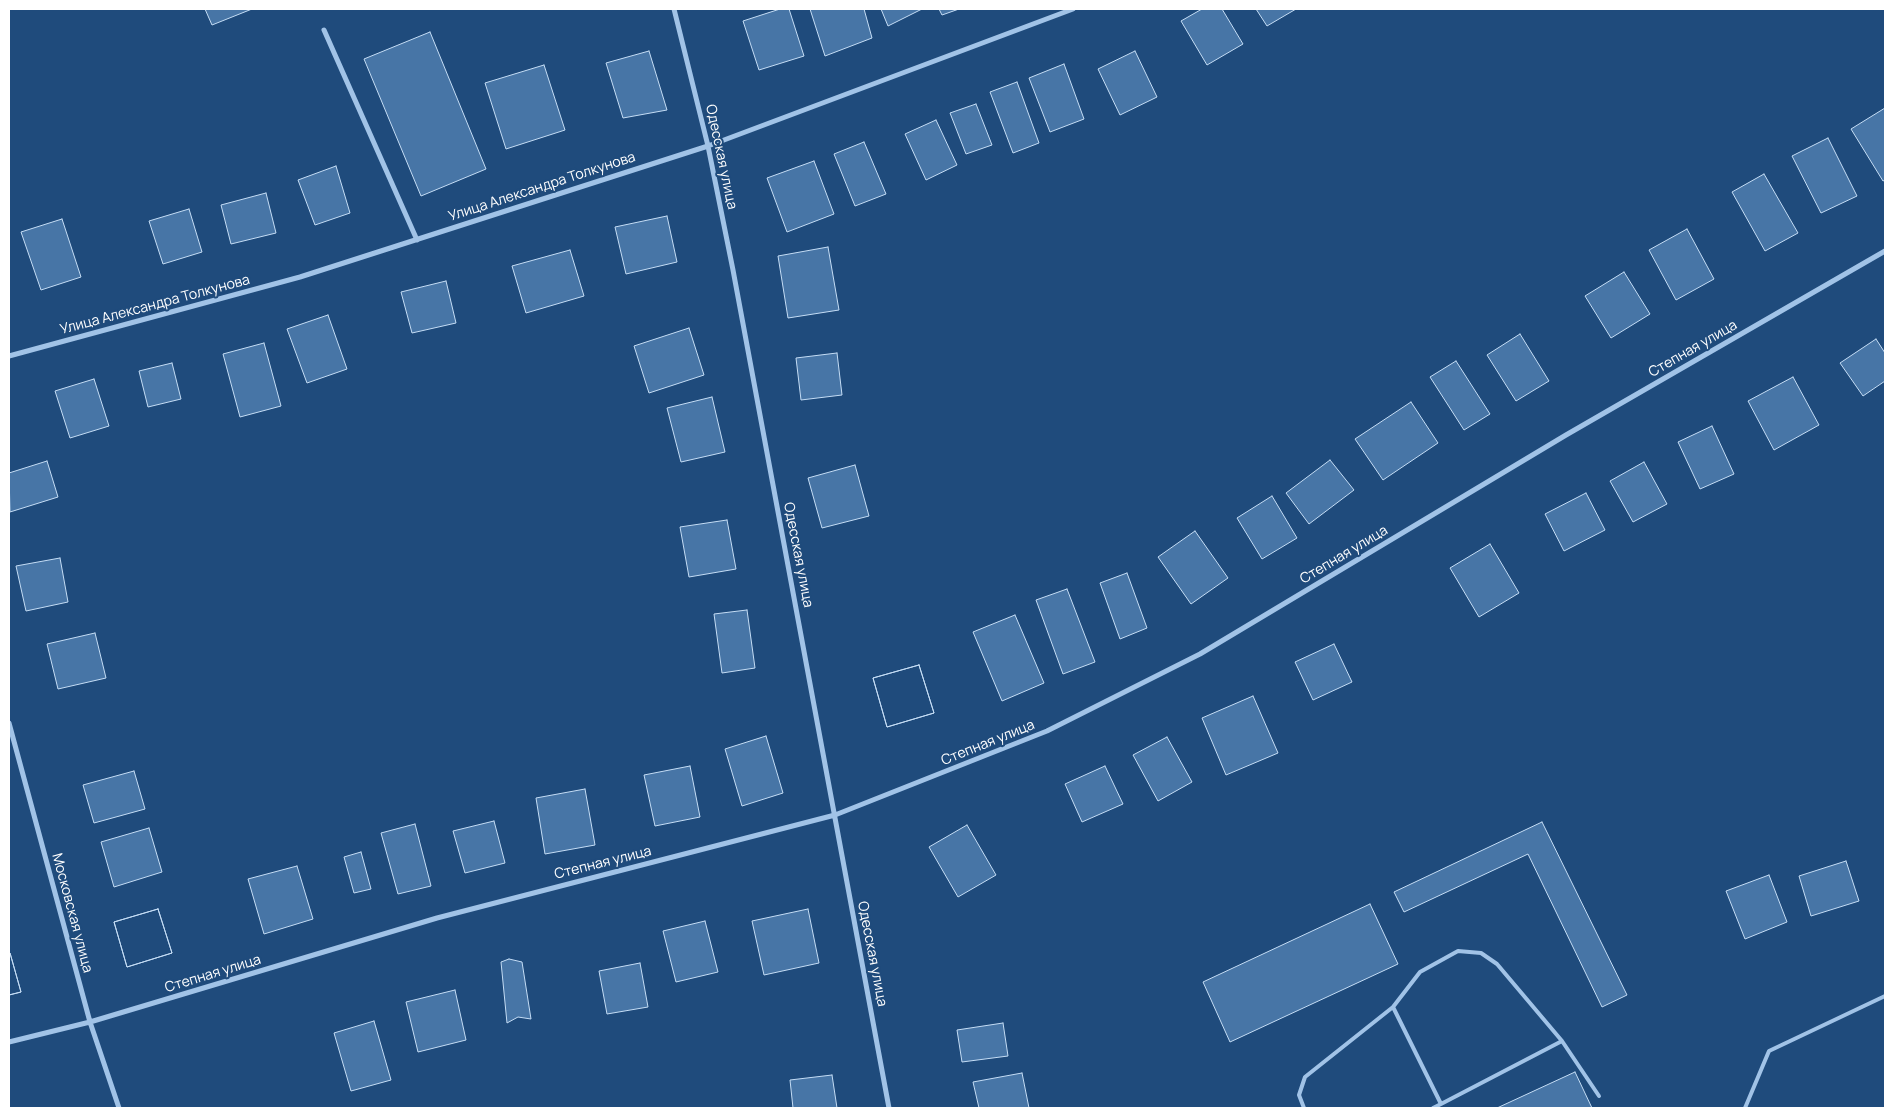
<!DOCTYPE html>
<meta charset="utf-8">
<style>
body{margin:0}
#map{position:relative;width:1894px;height:1117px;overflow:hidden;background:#1f4b7c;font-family:Manrope,sans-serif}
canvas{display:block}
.frame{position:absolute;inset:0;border:10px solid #fff;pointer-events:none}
</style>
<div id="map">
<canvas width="1894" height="1117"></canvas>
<div class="frame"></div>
</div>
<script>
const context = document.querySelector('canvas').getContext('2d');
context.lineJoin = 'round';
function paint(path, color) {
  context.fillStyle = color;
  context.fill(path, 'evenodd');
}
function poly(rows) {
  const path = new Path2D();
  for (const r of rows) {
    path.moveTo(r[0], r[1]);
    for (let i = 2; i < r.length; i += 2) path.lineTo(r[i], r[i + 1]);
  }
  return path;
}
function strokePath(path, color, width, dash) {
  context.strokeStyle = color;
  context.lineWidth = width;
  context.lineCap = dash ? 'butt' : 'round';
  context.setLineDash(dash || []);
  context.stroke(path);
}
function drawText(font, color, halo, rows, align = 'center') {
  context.font = font + ' Manrope,sans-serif';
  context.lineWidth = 4;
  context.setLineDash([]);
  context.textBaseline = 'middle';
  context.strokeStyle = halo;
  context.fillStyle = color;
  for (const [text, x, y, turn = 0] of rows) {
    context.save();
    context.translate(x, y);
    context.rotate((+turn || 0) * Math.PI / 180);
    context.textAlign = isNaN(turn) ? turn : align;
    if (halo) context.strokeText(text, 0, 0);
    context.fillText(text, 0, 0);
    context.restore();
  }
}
const building = poly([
 [205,9,252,9,212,25,205,9],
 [780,9,789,9,804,56,759,70,743,21,780,9],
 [810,9,864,9,872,38,825,56,810,9],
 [881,9,922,9,888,26,881,9],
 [939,9,959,9,942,15,939,9],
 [1202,9,1222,9,1243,44,1207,65,1181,21,1202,9],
 [1256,9,1296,9,1267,26,1256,9],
 [430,32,486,169,421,196,364,59,430,32],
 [649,51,667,110,623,118,606,63,649,51],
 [1135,51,1157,97,1120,115,1098,69,1135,51],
 [1064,64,1084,119,1050,132,1029,78,1064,64],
 [544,65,565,130,506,149,485,83,544,65],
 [1017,82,1039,143,1013,153,990,92,1017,82],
 [976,104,992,145,966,154,950,113,976,104],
 [1885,108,1885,180,1883,181,1851,129,1885,108],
 [936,120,957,165,926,180,905,134,936,120],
 [1828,138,1857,196,1821,213,1792,156,1828,138],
 [864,142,886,194,855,206,834,154,864,142],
 [814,161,834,214,787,232,767,178,814,161],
 [336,166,350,213,315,225,298,180,336,166],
 [1764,174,1798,233,1765,251,1732,192,1764,174],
 [266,193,276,233,231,244,221,205,266,193],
 [189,209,202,252,163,264,149,221,189,209],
 [667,216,677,262,626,274,615,227,667,216],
 [62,219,81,277,41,290,21,232,62,219],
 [1687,229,1714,279,1676,300,1649,250,1687,229],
 [828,247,839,310,788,318,778,256,828,247],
 [570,250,584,296,526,313,512,266,570,250],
 [1624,272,1650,314,1611,338,1585,296,1624,272],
 [446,281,456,323,412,333,401,292,446,281],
 [328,315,347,369,307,383,287,329,328,315],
 [689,328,704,375,649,393,634,346,689,328],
 [1520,334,1549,381,1516,401,1487,355,1520,334],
 [1876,339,1885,353,1885,381,1863,396,1840,363,1876,339],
 [264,343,281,406,240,417,223,354,264,343],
 [837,353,842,395,801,400,796,358,837,353],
 [1456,361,1490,414,1464,430,1430,377,1456,361],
 [172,363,181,399,148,407,139,371,172,363],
 [1793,377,1819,425,1774,450,1748,401,1793,377],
 [94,379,109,426,70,438,55,391,94,379],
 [712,397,725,452,681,462,667,408,712,397],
 [1411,402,1438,443,1383,480,1355,439,1411,402],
 [1712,426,1734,474,1700,489,1678,442,1712,426],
 [1330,460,1354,490,1309,524,1286,493,1330,460],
 [47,461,58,497,10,512,9,473,47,461],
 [1644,462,1667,504,1633,522,1610,481,1644,462],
 [855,465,869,516,822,528,808,478,855,465],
 [1586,493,1605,530,1564,551,1545,514,1586,493],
 [1272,496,1297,538,1262,559,1237,518,1272,496],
 [727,520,736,569,689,577,680,527,727,520],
 [1195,531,1228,578,1191,604,1158,557,1195,531],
 [1490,544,1519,593,1479,617,1450,568,1490,544],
 [60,558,68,602,26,611,16,566,60,558],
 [1127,573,1147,628,1120,639,1100,583,1127,573],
 [1067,589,1095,662,1063,674,1036,600,1067,589],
 [747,610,755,668,722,673,714,614,747,610],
 [1015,615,1044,683,1002,701,973,632,1015,615],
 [95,633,106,678,58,689,47,644,95,633],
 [1334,644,1352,682,1313,700,1295,662,1334,644],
 [919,665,934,713,887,727,873,678,919,665],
 [919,665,934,713,887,727,873,678,919,665],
 [1253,696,1278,753,1226,775,1202,718,1253,696],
 [766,736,783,793,742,806,725,749,766,736],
 [1167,737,1192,782,1158,801,1133,755,1167,737],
 [690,766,700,817,655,826,644,775,690,766],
 [1105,766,1123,804,1082,822,1065,784,1105,766],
 [134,771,145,809,94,823,83,785,134,771],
 [585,789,595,845,545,854,536,798,585,789],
 [494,821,505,863,465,873,453,831,494,821],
 [1542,822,1627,995,1602,1007,1528,854,1404,912,1394,892,1542,822],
 [415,824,431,886,398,894,381,833,415,824],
 [967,825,996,875,958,897,929,847,967,825],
 [149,828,162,872,114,887,101,842,149,828],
 [361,852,371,889,354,893,344,857,361,852],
 [1846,861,1859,901,1811,916,1799,876,1846,861],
 [297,866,313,919,264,934,248,879,297,866],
 [1769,875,1787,922,1745,939,1726,891,1769,875],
 [1370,904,1398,964,1230,1042,1203,982,1370,904],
 [158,909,172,953,127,967,114,922,158,909],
 [158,909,172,953,127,967,114,922,158,909],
 [808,909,819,963,764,975,752,921,808,909],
 [705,921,718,972,676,982,663,931,705,921],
 [9,953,10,953,21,992,9,995,9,953],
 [9,953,10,953,21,992,9,995,9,953],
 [509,959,522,962,531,1019,518,1017,507,1023,501,962,509,959],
 [640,963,648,1007,607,1014,599,971,640,963],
 [455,990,466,1040,418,1052,406,1002,455,990],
 [374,1021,391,1080,351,1091,334,1033,374,1021],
 [1003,1023,1008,1056,962,1062,957,1030,1003,1023],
 [1575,1072,1592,1108,1497,1108,1575,1072],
 [1022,1073,1029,1108,979,1108,973,1082,1022,1073],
 [832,1075,837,1108,793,1108,790,1080,832,1075]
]);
const service = poly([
 [1441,1104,1562,1041],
 [1304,1108,1299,1095,1305,1077,1393,1007],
 [1433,1108,1441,1104,1393,1007,1420,972,1458,951,1481,953,1497,964,1562,1041,1599,1096],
 [1745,1108,1769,1051,1885,996]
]);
const minor = poly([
 [674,9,708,146,733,270,889,1108],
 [324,30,417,240],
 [9,356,300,277,708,146,1073,9],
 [9,723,90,1022,119,1108],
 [9,1042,90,1022,437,918,835,815,1047,731,1200,654,1566,435,1885,251]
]);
const streetNames = [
 ["Одесская улица",721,157,78],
 ["Улица Александра Толкунова",542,187,-18],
 ["Улица Александра Толкунова",155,305,-15],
 ["Степная улица",1693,349,-30],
 ["Одесская улица",798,555,79],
 ["Степная улица",1344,555,-31],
 ["Степная улица",988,743,-22],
 ["Степная улица",603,863,-14],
 ["Московская улица",72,913,75],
 ["Одесская улица",872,954,79],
 ["Степная улица",213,974,-17]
];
paint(building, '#4775a6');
strokePath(building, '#c5ddf5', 1);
strokePath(service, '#a1c3e7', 4);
strokePath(minor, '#a1c3e7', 5);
drawText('14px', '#fff', '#1f4b7c', streetNames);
</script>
